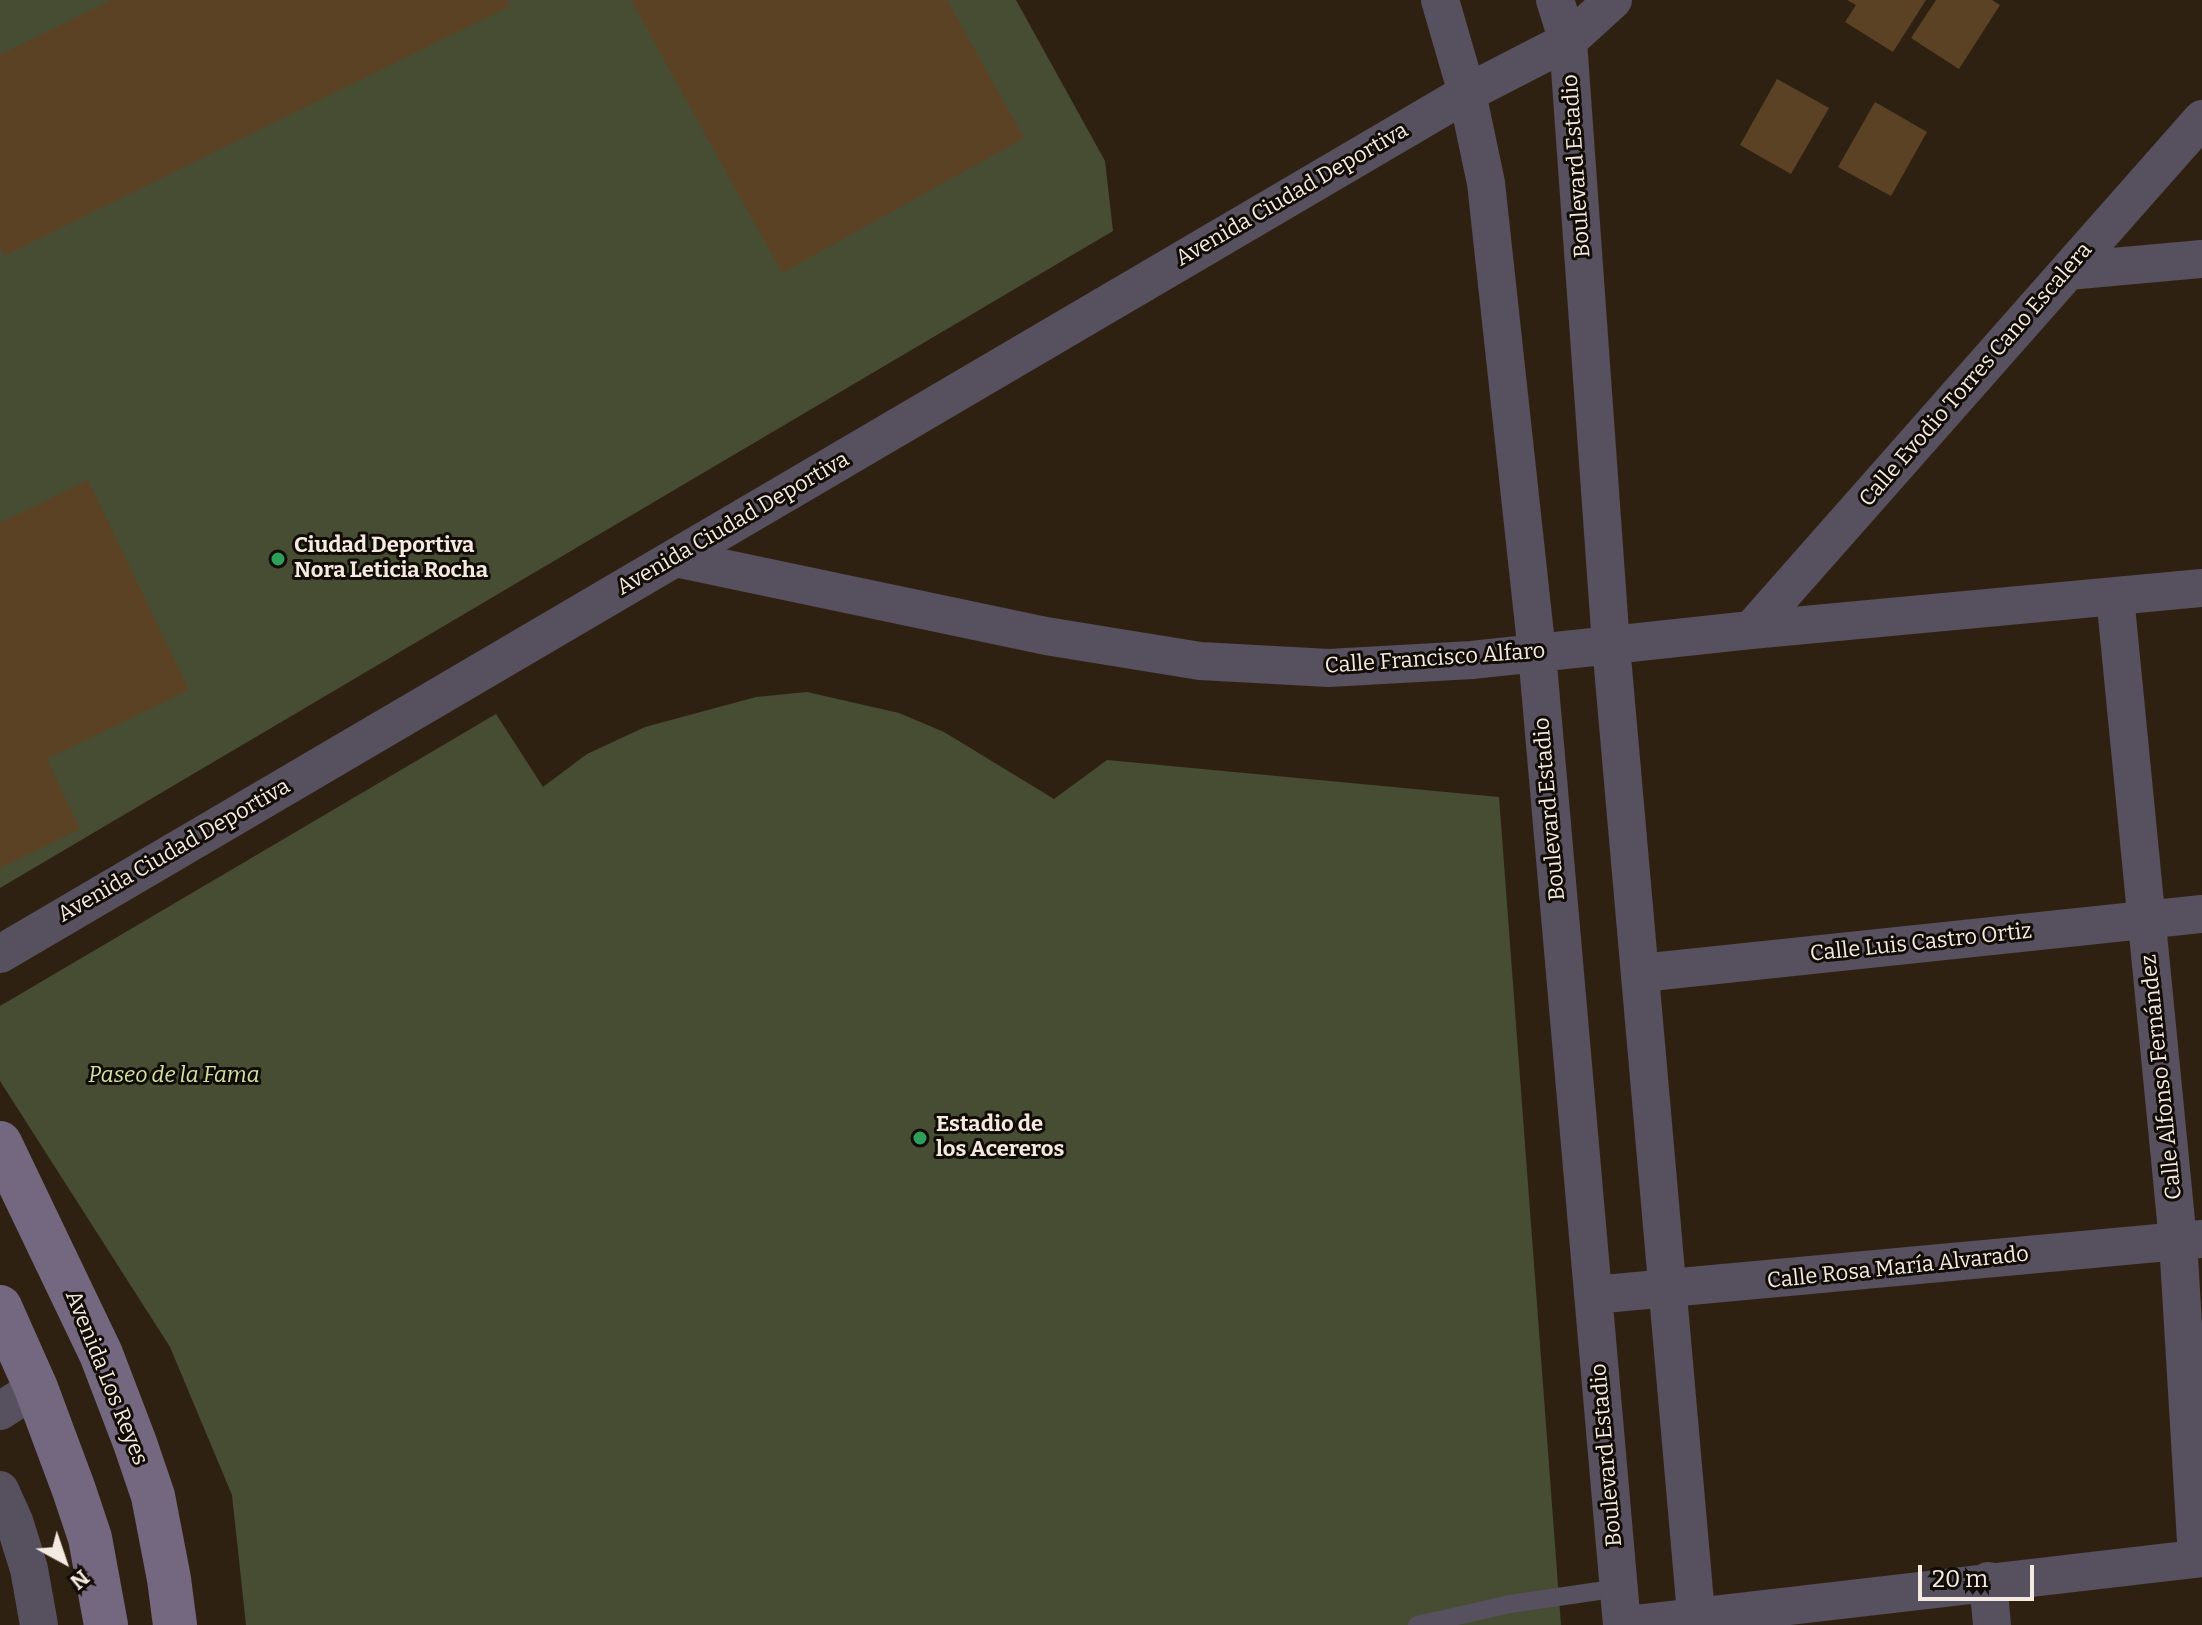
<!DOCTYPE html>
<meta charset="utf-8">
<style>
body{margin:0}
#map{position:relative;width:2202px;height:1625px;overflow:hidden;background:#2f2112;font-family:Bitter,serif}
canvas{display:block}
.north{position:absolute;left:24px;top:1521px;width:80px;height:80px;-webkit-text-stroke:6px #120c06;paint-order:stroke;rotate:140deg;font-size:22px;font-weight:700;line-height:32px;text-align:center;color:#f4eae1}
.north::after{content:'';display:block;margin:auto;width:28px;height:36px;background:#f4eae1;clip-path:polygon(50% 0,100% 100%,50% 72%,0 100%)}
.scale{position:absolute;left:1918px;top:1565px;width:116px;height:36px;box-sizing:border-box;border:4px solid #f4eae1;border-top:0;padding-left:10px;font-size:24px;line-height:28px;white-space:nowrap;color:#f4eae1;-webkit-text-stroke:6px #120c06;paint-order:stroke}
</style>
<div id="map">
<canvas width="2202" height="1625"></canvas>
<div class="north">N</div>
<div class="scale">20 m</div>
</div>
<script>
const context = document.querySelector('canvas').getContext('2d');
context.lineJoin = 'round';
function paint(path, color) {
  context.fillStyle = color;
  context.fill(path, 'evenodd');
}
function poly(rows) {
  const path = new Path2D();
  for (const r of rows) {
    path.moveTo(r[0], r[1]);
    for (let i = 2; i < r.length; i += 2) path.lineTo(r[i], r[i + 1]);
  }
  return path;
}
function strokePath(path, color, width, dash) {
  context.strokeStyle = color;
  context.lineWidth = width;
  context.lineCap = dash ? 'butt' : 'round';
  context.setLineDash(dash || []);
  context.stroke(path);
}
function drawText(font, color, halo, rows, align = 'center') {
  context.font = font + ' Bitter,serif';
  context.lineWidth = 6;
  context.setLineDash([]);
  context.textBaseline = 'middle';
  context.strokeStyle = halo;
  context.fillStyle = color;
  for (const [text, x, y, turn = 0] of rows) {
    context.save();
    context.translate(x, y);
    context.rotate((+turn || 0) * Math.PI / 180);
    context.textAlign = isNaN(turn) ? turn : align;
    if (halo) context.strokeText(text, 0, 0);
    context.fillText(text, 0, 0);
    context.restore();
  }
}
const green = poly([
 [0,0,1016,0,1105,161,1113,231,0,888],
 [807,692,899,713,944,732,1054,799,1107,760,1499,797,1561,1625,246,1625,232,1495,170,1347,0,1081,0,1006,496,714,543,787,587,754,645,727,756,697]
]);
const building = poly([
 [111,0,507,0,510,6,4,256,0,247,0,55],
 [631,0,947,0,1024,138,782,273],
 [1847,0,1926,0,1893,52,1845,22,1856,5],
 [1936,0,1992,0,2000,5,1959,69,1911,38],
 [1777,79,1829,108,1791,174,1740,145],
 [1875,102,1927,132,1891,196,1838,167],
 [88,480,189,690,47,759,80,829,0,868,0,523]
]);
const lane = poly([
 [1417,1625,1510,1604,1619,1588]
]);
const street = poly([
 [1440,0,1467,93,1486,183,1537,653,1622,1625],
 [1555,0,1568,41,1611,645,1697,1625],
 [2068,271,2202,259],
 [675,558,1046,636,1200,661,1329,668,1472,660,1751,630,2202,588],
 [2115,596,2178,1241,2197,1558],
 [1751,630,2202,119],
 [0,954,1467,93,1568,41,1613,0],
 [1641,973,2202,914],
 [1593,1295,2202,1239],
 [0,1411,36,1388],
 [0,1490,14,1521,29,1569,39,1625],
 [1988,1581,1992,1625],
 [1626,1625,2202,1558]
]);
const secondary = poly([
 [0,1143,101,1354,135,1443,153,1496,169,1579,175,1625],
 [0,1307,36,1388,74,1490,90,1538,106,1625]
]);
const markers = [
 [278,559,8,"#2e9e5b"],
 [920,1138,8,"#2e9e5b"]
];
const streetNames = [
 ["Boulevard Estadio",1577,166,-94],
 ["Avenida Ciudad Deportiva",1292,195,-30],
 ["Calle Evodio Torres Cano Escalera",1976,375,-49],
 ["Avenida Ciudad Deportiva",733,524,-30],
 ["Calle Francisco Alfaro",1435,659,-4],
 ["Boulevard Estadio",1550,809,-95],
 ["Avenida Ciudad Deportiva",174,851,-30],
 ["Calle Luis Castro Ortiz",1921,943,-6],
 ["Calle Alfonso Fernández",2162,1077,-96],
 ["Calle Rosa María Alvarado",1898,1268,-6],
 ["Avenida Los Reyes",106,1378,68],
 ["Boulevard Estadio",1607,1455,-95]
];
const poiNames = [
 ["Ciudad Deportiva",294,546],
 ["Nora Leticia Rocha",294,571],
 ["Estadio de",936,1125],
 ["los Acereros",936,1150]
];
const parkNames = [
 ["Paseo de la Fama",174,1076]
];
paint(green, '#464d33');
paint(building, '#5c4225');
strokePath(lane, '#56505f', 18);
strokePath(street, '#56505f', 38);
strokePath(secondary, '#736880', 44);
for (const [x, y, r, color] of markers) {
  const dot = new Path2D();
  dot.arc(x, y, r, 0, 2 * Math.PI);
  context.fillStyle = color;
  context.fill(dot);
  strokePath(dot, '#120c06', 3);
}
drawText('22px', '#f4eae1', '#120c06', streetNames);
drawText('bold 22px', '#f4eae1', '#120c06', poiNames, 'left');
drawText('italic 22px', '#d0e3a3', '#120c06', parkNames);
</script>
